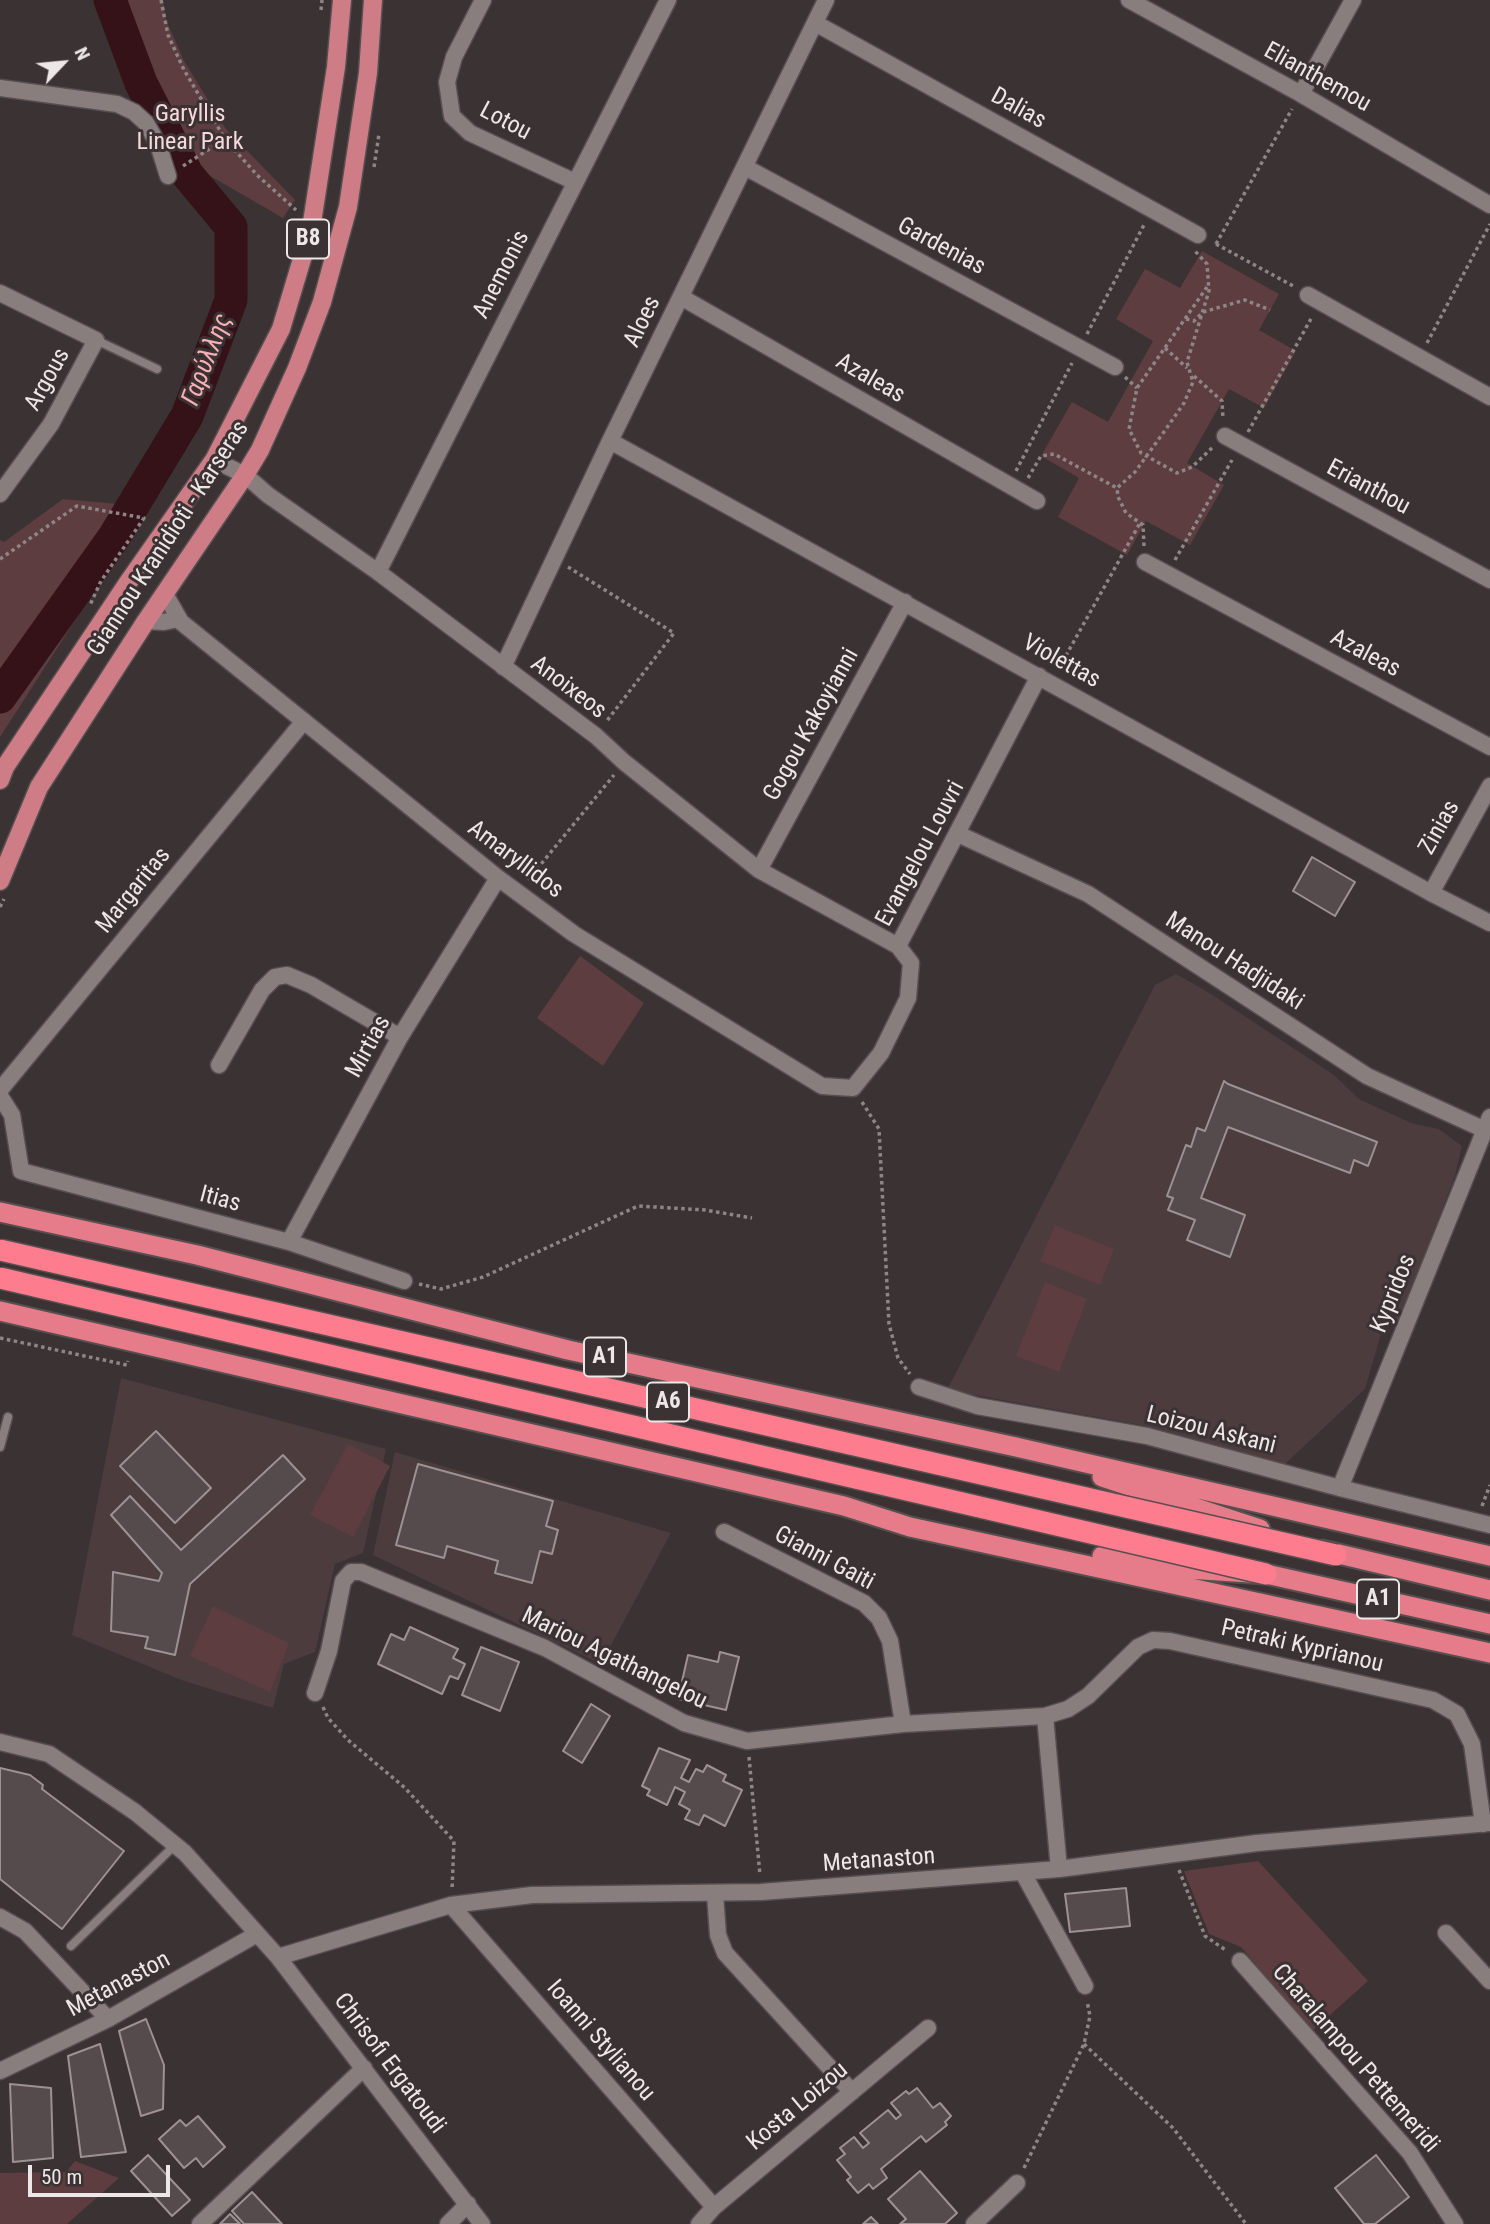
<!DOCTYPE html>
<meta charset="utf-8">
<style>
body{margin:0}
#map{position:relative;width:1490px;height:2224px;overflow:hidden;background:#3b3233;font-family:"Roboto Condensed",sans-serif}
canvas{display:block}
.north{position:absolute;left:28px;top:28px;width:70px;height:70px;-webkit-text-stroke:5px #3b3233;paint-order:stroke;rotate:64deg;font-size:19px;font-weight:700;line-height:28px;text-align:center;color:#ede7e7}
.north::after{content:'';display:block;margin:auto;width:24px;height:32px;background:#ede7e7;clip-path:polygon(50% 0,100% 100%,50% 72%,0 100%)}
.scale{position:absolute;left:28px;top:2165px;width:142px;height:32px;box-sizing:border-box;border:4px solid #ede7e7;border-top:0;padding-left:9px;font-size:21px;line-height:24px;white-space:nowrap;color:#ede7e7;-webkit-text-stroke:5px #3b3233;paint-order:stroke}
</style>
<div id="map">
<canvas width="1490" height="2224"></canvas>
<div class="north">N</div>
<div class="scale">50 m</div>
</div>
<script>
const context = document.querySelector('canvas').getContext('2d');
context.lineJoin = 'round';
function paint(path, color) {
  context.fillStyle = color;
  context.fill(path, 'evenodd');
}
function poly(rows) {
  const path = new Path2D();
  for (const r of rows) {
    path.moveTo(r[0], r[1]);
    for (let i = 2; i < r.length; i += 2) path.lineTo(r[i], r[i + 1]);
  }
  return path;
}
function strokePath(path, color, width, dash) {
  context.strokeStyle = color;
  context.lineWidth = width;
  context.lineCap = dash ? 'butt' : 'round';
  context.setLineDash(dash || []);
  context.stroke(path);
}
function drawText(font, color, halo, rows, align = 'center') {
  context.font = font + ' "Roboto Condensed",sans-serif';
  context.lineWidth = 6;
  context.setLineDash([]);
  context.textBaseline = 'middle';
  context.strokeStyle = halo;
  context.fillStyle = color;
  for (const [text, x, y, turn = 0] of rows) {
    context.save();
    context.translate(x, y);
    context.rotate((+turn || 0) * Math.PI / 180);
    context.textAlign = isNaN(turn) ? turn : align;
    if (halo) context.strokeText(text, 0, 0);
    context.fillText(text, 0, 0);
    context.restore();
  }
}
const built = poly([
 [1176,974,1208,992,1334,1075,1359,1099,1411,1123,1439,1129,1462,1146,1455,1176,1400,1318,1383,1327,1365,1389,1285,1464,1152,1427,947,1390,1155,985],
 [121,1378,386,1449,363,1553,335,1564,315,1652,284,1664,273,1708,184,1681,72,1635],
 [395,1452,671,1533,601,1664,373,1555]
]);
const green = poly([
 [100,0,163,0,166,20,184,61,226,129,295,200,283,218,167,151,123,66],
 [1202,251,1279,294,1259,330,1296,351,1264,408,1229,389,1187,463,1224,485,1190,545,1146,521,1127,555,1058,517,1079,478,1041,456,1072,402,1108,422,1153,341,1116,319,1145,269,1180,288],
 [63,499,140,506,76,619,0,737,0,540,4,542],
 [580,956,644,1003,603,1066,537,1018],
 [1055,1225,1114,1249,1100,1285,1040,1261],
 [1045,1282,1087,1299,1059,1372,1016,1356],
 [348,1444,390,1466,353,1537,310,1515],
 [213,1606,289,1643,270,1692,190,1656],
 [1258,1861,1368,1981,1312,2031,1241,1947,1209,1934,1184,1871],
 [75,2161,119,2178,67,2224,0,2224,0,2173,66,2172]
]);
const river = poly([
 [0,697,114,537,187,416,231,300,231,227,187,174,141,83,110,0]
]);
const building = poly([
 [1312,857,1355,882,1335,916,1293,891,1312,857],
 [1224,1081,1228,1084,1377,1142,1368,1166,1354,1160,1350,1173,1228,1127,1201,1198,1245,1215,1230,1257,1187,1240,1195,1220,1168,1210,1173,1198,1167,1196,1186,1145,1191,1147,1197,1128,1205,1131,1224,1081],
 [156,1431,211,1488,175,1523,120,1466,156,1431],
 [283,1455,305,1479,190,1584,175,1655,145,1648,148,1637,111,1631,113,1572,159,1581,162,1573,111,1515,130,1496,181,1550,283,1455],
 [418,1464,553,1501,546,1526,558,1530,552,1554,540,1551,532,1583,495,1573,498,1561,447,1546,444,1558,396,1545,418,1464],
 [410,1627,458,1649,453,1658,465,1664,458,1679,450,1676,442,1694,378,1664,391,1634,404,1640,410,1627],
 [481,1647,519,1662,500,1711,462,1695,481,1647],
 [720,1652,739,1657,726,1710,678,1699,688,1655,718,1662,720,1652],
 [591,1704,610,1716,582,1763,563,1751,591,1704],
 [659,1748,690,1760,681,1778,689,1782,696,1769,703,1772,707,1765,726,1775,723,1781,742,1790,725,1826,704,1815,699,1825,685,1819,690,1810,679,1804,685,1792,675,1787,667,1805,647,1795,650,1790,642,1786,659,1748],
 [0,1768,30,1775,43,1785,42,1789,124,1851,62,1929,0,1879,0,1768],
 [1126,1888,1130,1926,1070,1932,1065,1894,1126,1888],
 [146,2019,164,2065,163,2109,141,2116,119,2031,146,2019],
 [100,2044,126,2152,81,2157,68,2056,100,2044],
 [10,2084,51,2088,53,2158,13,2162,10,2084],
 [917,2088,933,2108,940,2103,951,2116,945,2122,947,2125,926,2142,921,2136,881,2169,887,2178,873,2189,869,2184,858,2193,847,2180,851,2177,837,2160,845,2154,840,2148,854,2137,863,2148,869,2143,860,2133,888,2110,896,2119,901,2115,891,2103,906,2091,909,2094,917,2088],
 [198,2116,225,2147,203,2167,196,2158,184,2168,159,2139,180,2120,186,2126,198,2116],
 [148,2155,190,2200,172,2216,131,2171,148,2155],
 [1376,2155,1409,2197,1375,2224,1364,2224,1335,2188,1376,2155],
 [920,2171,957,2213,945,2224,900,2224,906,2219,888,2199,920,2171],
 [252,2192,282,2224,244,2224,232,2211,252,2192],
 [230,2214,240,2224,220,2224,230,2214],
 [871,2217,878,2224,863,2224,871,2217]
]);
const path = poly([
 [161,0,168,35,184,70,225,139,257,175,296,210],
 [321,10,322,0],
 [183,166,225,139],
 [374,167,379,134],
 [1216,244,1292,109],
 [1216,244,1295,287],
 [1207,287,1137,388,1129,429,1141,453,1177,473,1192,467,1214,446],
 [1186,319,1194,321,1203,312,1245,300,1270,310],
 [1087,334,1145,223],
 [1427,343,1490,224],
 [1165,348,1187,368],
 [1194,376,1222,401,1223,419],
 [1125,377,1137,388],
 [1248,432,1312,317],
 [1016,471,1072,363],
 [1028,478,1041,456,1054,454,1117,488],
 [1144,546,1143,525,1126,513,1118,497,1117,488,1135,472,1166,429,1184,403,1193,382,1187,362,1209,291,1207,264,1195,251],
 [0,559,77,506,144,518,101,581,90,605],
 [1175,560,1232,460],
 [568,567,674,633,606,722],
 [1059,668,1140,523],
 [528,880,614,775],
 [0,907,4,899],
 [862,1102,879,1129,889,1324,898,1358,910,1374],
 [419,1284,441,1289,483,1277,638,1206,705,1210,752,1218],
 [0,1338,127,1365,128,1361],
 [1482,1506,1490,1485],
 [323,1707,328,1718,348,1740,405,1788,454,1841,452,1890],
 [749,1757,760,1875],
 [1179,1870,1205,1936,1227,1951],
 [1084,2044,1173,2128,1246,2224],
 [1024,2168,1084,2044,1090,2016,1087,2001]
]);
const service = poly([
 [96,340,157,369],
 [0,1447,8,1417],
 [71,1946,175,1845]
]);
const minor = poly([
 [483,0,454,57,447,82,452,116,470,133,575,182],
 [1129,0,1301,94,1490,205],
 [815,23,1198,235],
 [0,88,117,104,134,112,146,123,158,144,168,176],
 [1301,94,1353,0],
 [745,167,1115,367],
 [0,293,96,340,51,424,0,494],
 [1308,295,1490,397],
 [681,297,1037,501],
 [1225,436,1490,580],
 [610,441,1431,893,1490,923],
 [214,460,245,475,268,495,378,572,596,736,624,762,759,870,898,946],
 [1145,562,1490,747],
 [378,572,668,0],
 [165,594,181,622,498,878,574,934,822,1086,853,1088,881,1053,908,998,911,963,898,946,1039,676],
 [146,621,164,622,178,619],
 [503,667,610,441,826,0],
 [958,834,1088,894,1367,1076,1485,1130],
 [759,870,905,602],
 [1431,893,1490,786],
 [219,1065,262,990,275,977,287,975,311,985,400,1037],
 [0,1090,304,721],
 [0,1096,12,1115,21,1171,289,1242,404,1281],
 [289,1242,400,1037,498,878],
 [919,1387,977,1406,1147,1436,1340,1488,1490,1525],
 [1340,1488,1490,1117],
 [724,1532,864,1603,879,1618,890,1641,903,1724],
 [315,1693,329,1651,343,1581,351,1572,361,1572,545,1648,684,1723,747,1741,903,1724,1045,1716,1068,1709,1088,1696,1138,1647,1153,1640,1170,1641,1433,1700,1457,1714,1472,1744,1483,1824],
 [1045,1716,1059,1869],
 [0,1742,49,1754,135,1812,185,1853,278,1957,482,2224],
 [1023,1873,1085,1986],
 [715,1894,718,1935,725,1953,852,2092],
 [451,1905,714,2207],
 [0,1917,25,1931,108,2019],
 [1446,1933,1490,1981],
 [278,1957,451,1905,532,1895,761,1892,1059,1869,1257,1843,1490,1823],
 [1240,1961,1410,2153,1455,2224],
 [0,2071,108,2019,257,1934],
 [200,2224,364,2068],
 [448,2224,468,2204],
 [699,2224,714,2207,928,2028],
 [974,2224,1017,2183]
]);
const primary = poly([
 [0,780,5,767,127,584,214,460,281,329,311,229,336,67,342,0],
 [0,881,39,787,146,621,245,475,260,450,297,368,322,302,348,207,368,73,373,0]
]);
const trunk = poly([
 [0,1212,197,1255,568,1350,1016,1447,1490,1556],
 [0,1311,844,1506,910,1527,1490,1653],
 [1102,1477,1260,1529],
 [1322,1550,1490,1590],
 [1102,1556,1187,1569,1266,1574,1490,1624]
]);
const motorwayBridge = poly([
 [0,1250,1336,1555],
 [0,1278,1266,1574]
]);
const shields = [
 [308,239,42],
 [605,1357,42],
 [668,1402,42],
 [1378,1599,42]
];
const shieldNames = [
 ["B8",308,239],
 ["A1",605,1357],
 ["A6",668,1402],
 ["A1",1378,1599]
];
const streetNames = [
 ["Elianthemou",1317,78,29],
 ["Dalias",1018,109,29],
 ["Lotou",505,122,28],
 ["Gardenias",941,247,28],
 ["Anemonis",502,275,-63],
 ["Aloes",643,322,-64],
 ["Azaleas",870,379,30],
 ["Argous",48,380,-61],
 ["Erianthou",1368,488,28],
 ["Giannou Kranidioti - Karseras",169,539,-57],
 ["Azaleas",1365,654,28],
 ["Violettas",1061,662,29],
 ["Anoixeos",568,688,37],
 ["Gogou Kakoyianni",812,725,-61],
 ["Zinias",1440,828,-61],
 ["Evangelou Louvri",921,854,-62],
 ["Amaryllidos",515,860,37],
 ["Margaritas",134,891,-51],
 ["Manou Hadjidaki",1234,962,33],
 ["Mirtias",369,1047,-61],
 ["Itias",220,1200,15],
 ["Kypridos",1394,1294,-68],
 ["Loizou Askani",1211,1431,14],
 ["Gianni Gaiti",824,1559,28],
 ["Petraki Kyprianou",1302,1647,13],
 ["Mariou Agathangelou",614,1659,26],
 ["Metanaston",879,1861,-4],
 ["Metanaston",119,1985,-28],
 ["Ioanni Stylianou",600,2041,49],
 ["Charalampou Pettemeridi",1355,2059,49],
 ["Chrisofi Ergatoudi",389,2064,53],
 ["Kosta Loizou",798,2107,-40]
];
const parkNames = [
 ["Garyllis",190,115],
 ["Linear Park",190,143]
];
const waterNames = [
 ["Γαρύλλης",208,360,-69]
];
paint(built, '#4c3c3d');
paint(green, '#5d3d40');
strokePath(river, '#341217', 33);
paint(building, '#554b4c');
strokePath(building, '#9d9292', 2);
strokePath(service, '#574f4f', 11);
strokePath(minor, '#574f4f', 19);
strokePath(primary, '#574f4f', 21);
strokePath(trunk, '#574f4f', 23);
strokePath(path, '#8d8586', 3.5, [3.5, 3.5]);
strokePath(service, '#887e7e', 8);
strokePath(minor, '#887e7e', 16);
strokePath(primary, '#ce7d87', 18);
strokePath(trunk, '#e67c8a', 19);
strokePath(motorwayBridge, '#574f4f', 24, []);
strokePath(motorwayBridge, '#fd7c8d', 21);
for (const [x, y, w] of shields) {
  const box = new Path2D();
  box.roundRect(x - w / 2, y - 19.5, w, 39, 5);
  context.fillStyle = '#3b3233';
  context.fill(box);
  strokePath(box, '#ede7e7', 2);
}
drawText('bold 23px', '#ede7e7', null, shieldNames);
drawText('24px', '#ede7e7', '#3b3233', streetNames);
drawText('24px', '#f8d9db', '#3b3233', parkNames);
drawText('italic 26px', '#f7aeb5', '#3b3233', waterNames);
</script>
